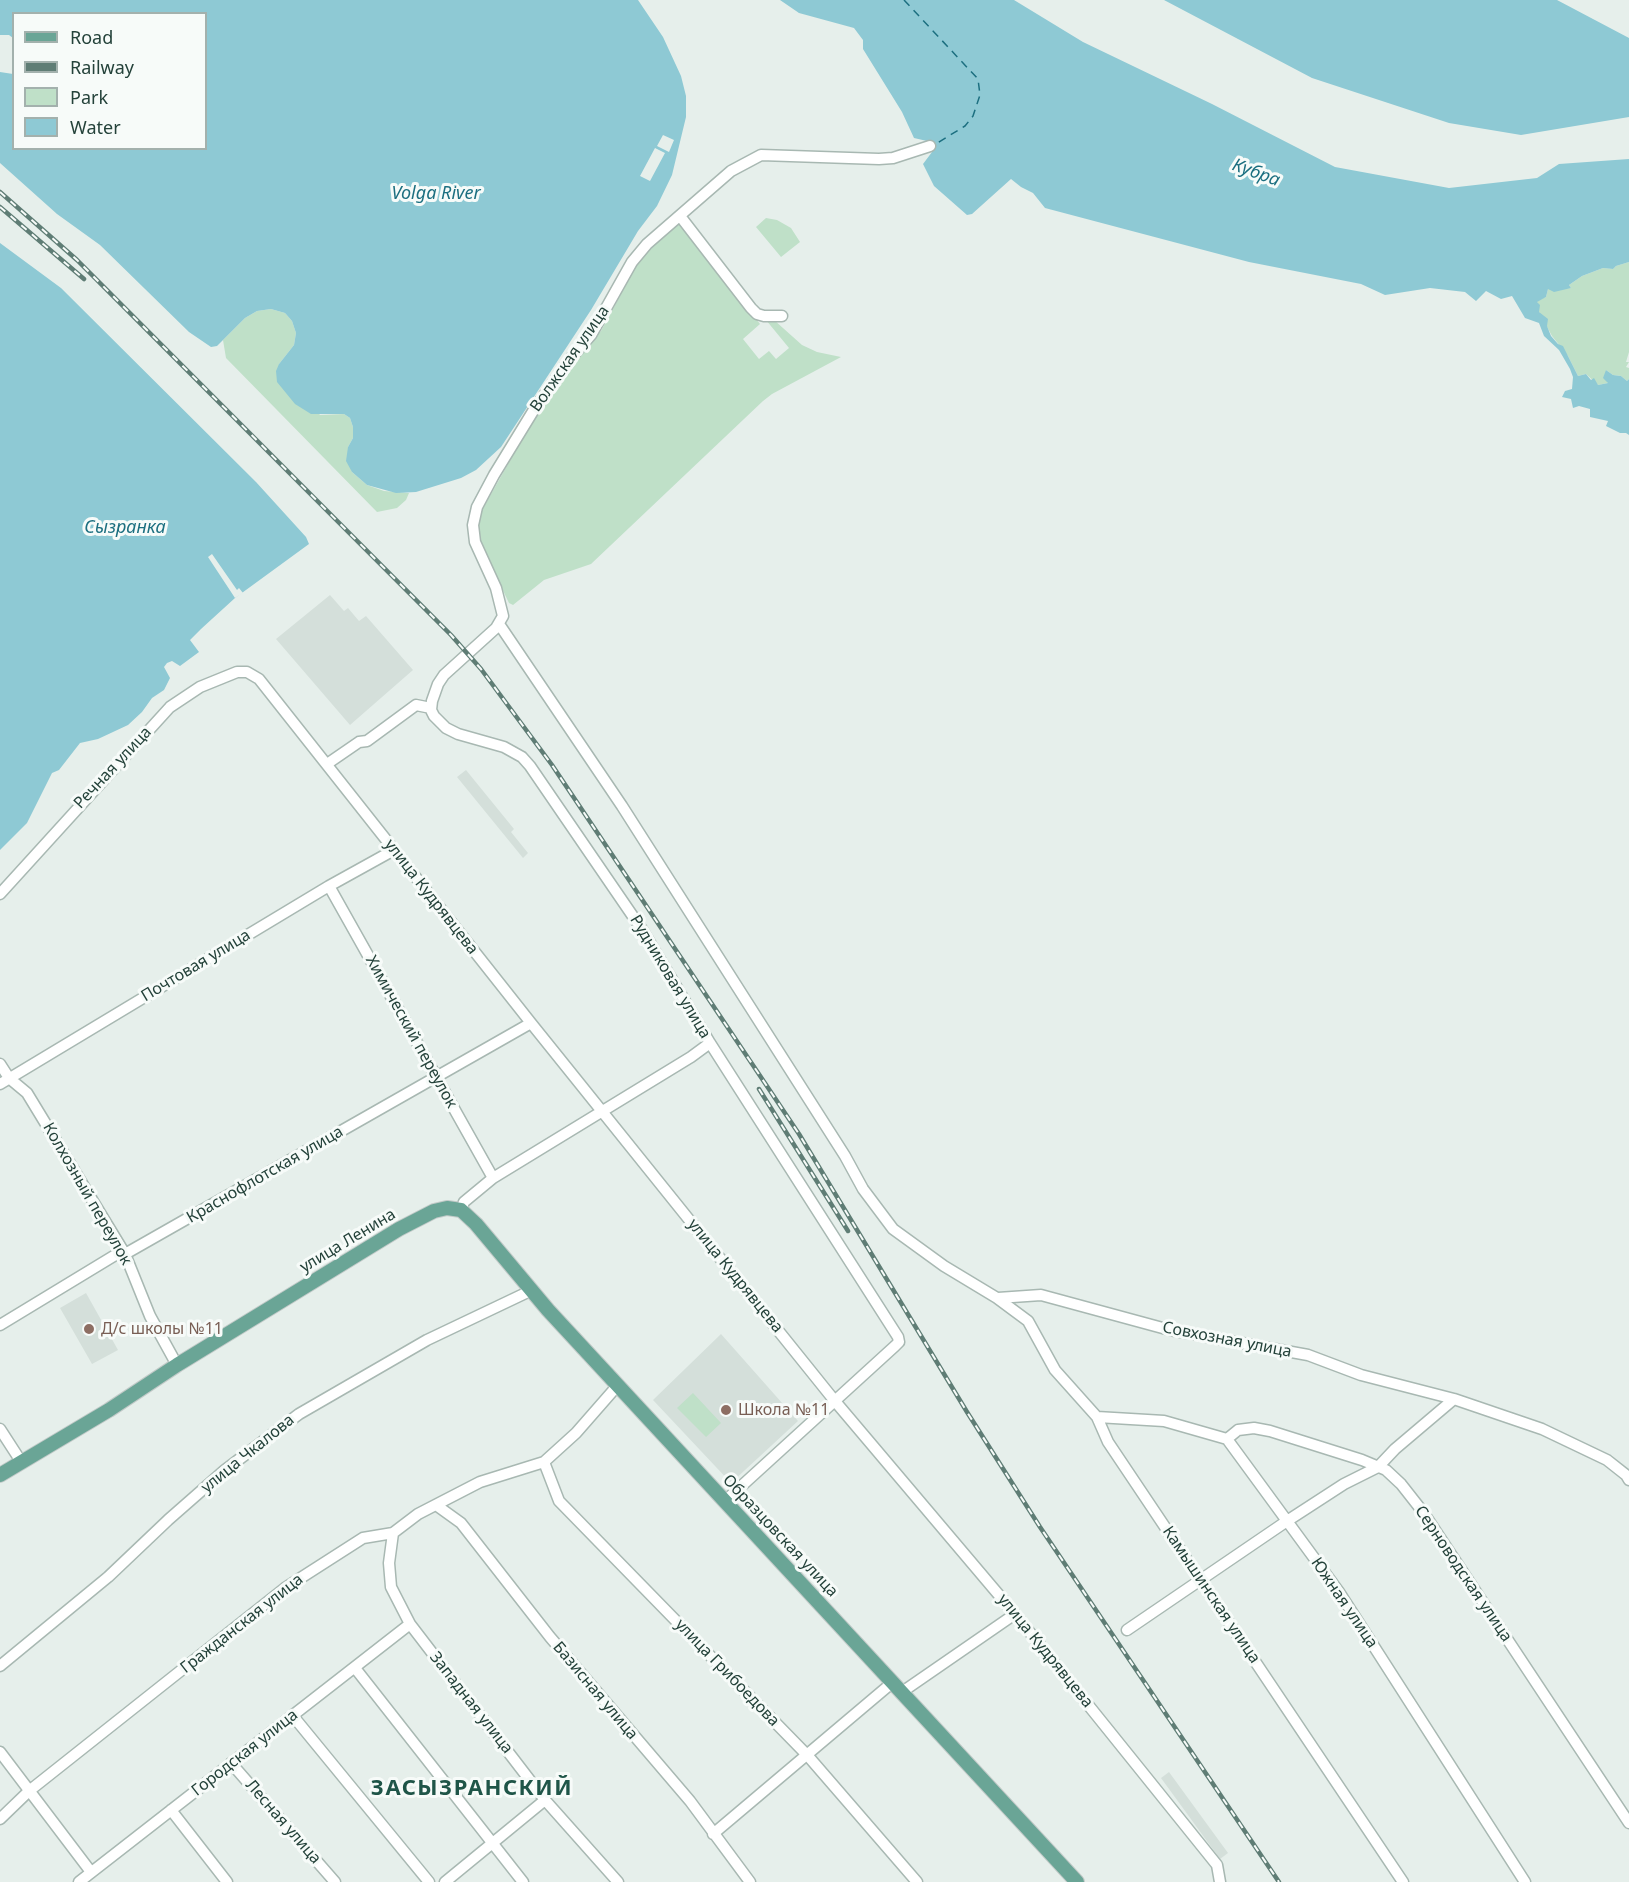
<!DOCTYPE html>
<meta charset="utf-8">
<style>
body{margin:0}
#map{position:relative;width:1629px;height:1882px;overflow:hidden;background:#e6efeb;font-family:"Noto Sans",sans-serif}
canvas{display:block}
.legend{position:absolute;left:12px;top:12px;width:195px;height:138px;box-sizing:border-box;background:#f7fbf9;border:2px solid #a3b1ad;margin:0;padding:8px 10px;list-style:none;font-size:18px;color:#24423a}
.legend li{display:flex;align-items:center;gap:12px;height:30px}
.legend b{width:30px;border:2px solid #a3b1ad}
</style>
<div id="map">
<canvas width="1629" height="1882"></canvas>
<ul class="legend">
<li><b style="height:8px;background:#6aa596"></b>Road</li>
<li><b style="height:8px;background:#5f7d75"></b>Railway</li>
<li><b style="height:16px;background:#bfe0c8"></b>Park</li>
<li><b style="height:16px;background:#8ec9d4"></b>Water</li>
</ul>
</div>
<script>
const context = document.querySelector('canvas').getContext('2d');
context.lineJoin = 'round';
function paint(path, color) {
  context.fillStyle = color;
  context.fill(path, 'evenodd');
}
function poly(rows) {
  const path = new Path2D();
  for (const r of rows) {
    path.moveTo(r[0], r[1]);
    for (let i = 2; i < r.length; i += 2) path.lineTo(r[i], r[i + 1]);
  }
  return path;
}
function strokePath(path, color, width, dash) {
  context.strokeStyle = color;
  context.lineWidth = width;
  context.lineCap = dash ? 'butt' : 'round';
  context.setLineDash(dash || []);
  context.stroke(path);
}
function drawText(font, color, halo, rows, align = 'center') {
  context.font = font + ' "Noto Sans",sans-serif';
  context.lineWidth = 6;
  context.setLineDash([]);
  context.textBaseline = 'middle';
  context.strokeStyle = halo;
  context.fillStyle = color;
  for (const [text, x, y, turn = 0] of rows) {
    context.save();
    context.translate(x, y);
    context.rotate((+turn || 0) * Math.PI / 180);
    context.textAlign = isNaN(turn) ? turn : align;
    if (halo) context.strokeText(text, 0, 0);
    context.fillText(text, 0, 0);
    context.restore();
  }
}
const built = poly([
 [330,595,344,611,348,608,359,621,366,616,413,670,350,725,276,639],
 [466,770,514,829,511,832,528,853,523,858,457,777],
 [86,1293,118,1350,92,1364,60,1308],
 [721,1334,798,1421,731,1483,653,1400],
 [1169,1772,1228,1853,1220,1859,1161,1778]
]);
const green = poly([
 [766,218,777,220,791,228,800,242,781,257,756,227],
 [676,225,680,225,688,231,760,324,743,339,759,359,769,351,776,359,789,348,766,320,774,320,802,345,817,352,841,357,772,394,763,401,591,564,544,580,513,605,509,603,479,541,477,528,482,510,537,413,575,361,601,331,640,259],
 [1629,262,1629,352,1626,362,1629,362,1626,367,1629,368,1629,379,1627,381,1621,376,1613,375,1606,370,1606,378,1608,383,1598,385,1586,374,1578,376,1568,356,1552,336,1539,312,1537,302,1538,300,1546,297,1548,289,1571,288,1569,285,1582,276,1603,268,1613,269,1616,266],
 [271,309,285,313,292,321,296,333,294,345,279,364,320,415,344,414,350,418,353,427,353,438,348,447,352,472,367,485,384,491,409,493,406,500,397,508,377,512,226,358,223,340,245,318,257,311],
 [693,1393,721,1423,706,1437,677,1408]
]);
const water = poly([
 [0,0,638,0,663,37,681,76,686,96,686,117,672,175,657,206,638,231,591,310,501,447,476,470,461,478,416,492,396,493,367,485,352,472,346,461,348,447,353,438,353,427,350,418,344,414,311,414,295,404,277,382,276,371,279,364,294,345,296,333,292,321,285,313,271,309,257,311,245,318,217,346,211,347,189,332,100,245,57,214,0,163,0,72,13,74,14,148,206,148,206,14,14,14,13,38,9,35,0,35],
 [780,0,1014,0,1083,42,1212,104,1335,167,1449,188,1537,178,1559,164,1629,159,1629,262,1616,266,1613,269,1603,268,1582,276,1569,285,1571,288,1554,292,1548,289,1546,297,1537,302,1540,305,1539,312,1548,319,1547,326,1551,336,1558,344,1563,346,1578,376,1586,374,1591,380,1594,378,1598,385,1608,383,1603,378,1606,370,1613,375,1621,376,1627,381,1629,379,1629,435,1626,433,1620,433,1606,426,1608,421,1590,417,1590,409,1579,406,1573,408,1571,399,1562,397,1565,391,1572,389,1573,377,1570,369,1559,350,1544,336,1539,323,1525,318,1512,296,1501,299,1486,291,1476,301,1465,292,1430,288,1385,295,1361,284,1249,262,1045,208,1033,193,1021,187,1011,179,972,214,967,215,934,186,923,164,932,152,930,146,927,141,914,138,902,112,863,49,863,40,854,28,799,13],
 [1164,0,1557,0,1629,38,1629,117,1521,135,1449,123,1312,78],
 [0,243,61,288,256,482,306,537,309,544,235,598,201,629,190,640,199,652,180,666,172,661,167,663,164,667,170,678,164,690,152,698,142,712,128,725,98,739,80,743,59,770,52,773,27,823,0,850]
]);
const pier = poly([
 [663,135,674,140,669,152,657,146],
 [655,148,665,153,650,181,640,176],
 [212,554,237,590,239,588,243,593,235,598,208,557]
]);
const ferry = poly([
 [904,0,978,79,980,95,973,116,965,126,934,145]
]);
const minor = poly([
 [680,216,751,308,757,314,764,316,782,316],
 [499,624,622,806,845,1156,863,1189,893,1229,944,1266,997,1298,1028,1321,1055,1370,1097,1417,1108,1442,1403,1882],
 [327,764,359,742,367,741,416,705,431,708],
 [329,886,493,1178],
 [0,894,170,707,200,687,237,672,247,672,259,679,531,1023,834,1400,1015,1614,1217,1865,1220,1882],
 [0,1064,9,1078,27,1093,125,1254,150,1316,177,1365],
 [0,1084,329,886,394,850],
 [461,1210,464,1202,493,1178,691,1057,710,1043],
 [998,1298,1041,1295,1170,1330,1308,1355,1361,1375,1454,1399,1542,1429,1607,1460,1626,1475,1629,1480],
 [0,1325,117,1254,125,1254,531,1023],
 [1097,1417,1164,1421,1227,1439,1339,1592,1525,1882],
 [0,1429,22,1463],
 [1227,1439,1238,1430,1254,1428,1270,1431,1362,1460,1386,1470,1401,1484,1423,1512,1629,1823],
 [544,1462,559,1501,808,1756,917,1882],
 [725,1501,895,1346,899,1342,898,1337,710,1043,643,931,530,766,522,757,504,747,458,734,446,728,434,716,431,710,432,701,438,684,444,675,496,628,503,616,496,588,475,542,473,525,477,507,494,475,535,408,570,359,591,335,632,262,647,244,731,171,761,155,879,159,893,158,930,146],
 [436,1505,461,1523,550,1637,690,1801,750,1882],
 [393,1533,389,1563,391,1587,410,1624,545,1800,618,1882],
 [1127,1630,1287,1521,1344,1484,1378,1467,1395,1449,1454,1399],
 [0,1666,108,1577,168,1520,225,1470,299,1414,427,1340,530,1291],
 [355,1668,523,1882],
 [902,1692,1015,1614],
 [293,1716,429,1882],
 [0,1752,91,1872],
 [231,1763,335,1882],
 [171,1810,227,1882],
 [0,1819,29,1791,285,1588,363,1538,393,1533,418,1514,480,1482,544,1462,576,1433,618,1385],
 [713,1834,893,1682],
 [79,1882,410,1624],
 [445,1882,545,1800]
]);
const major = poly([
 [0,1475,109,1410,177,1365,399,1229,434,1211,447,1208,461,1210,476,1224,548,1310,1077,1882]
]);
const rail = poly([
 [0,192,77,260,451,635,481,669,552,765,799,1134,967,1412,1040,1527,1279,1882],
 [0,207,84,279],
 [759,1089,848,1231]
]);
const markers = [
 [89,1329,6,"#8d6e63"],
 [726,1410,6,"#8d6e63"]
];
const streetNames = [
 ["Волжская улица",570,359,-55],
 ["Речная улица",113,768,-47],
 ["улица Кудрявцева",431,897,52],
 ["Почтовая улица",196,966,-31],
 ["Рудниковая улица",670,977,59],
 ["Химический переулок",411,1032,61],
 ["Краснофлотская улица",265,1175,-30],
 ["Колхозный переулок",87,1194,60],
 ["улица Ленина",348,1241,-31],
 ["улица Кудрявцева",735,1276,51],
 ["Совхозная улица",1227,1340,11],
 ["улица Чкалова",248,1454,-39],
 ["Образцовская улица",780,1536,47],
 ["Серноводская улица",1463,1574,56],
 ["Камышинская улица",1211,1595,56],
 ["Южная улица",1344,1603,56],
 ["Гражданская улица",242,1624,-38],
 ["улица Кудрявцева",1045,1651,51],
 ["улица Грибоедова",727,1673,46],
 ["Базисная улица",595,1691,50],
 ["Западная улица",471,1703,52],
 ["Городская улица",245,1753,-38],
 ["Лесная улица",283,1822,49]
];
const educationNames = [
 ["Д/с школы №11",101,1329],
 ["Школа №11",738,1410]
];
const waterNames = [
 ["Кубра",1256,173,20],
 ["Volga River",436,194],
 ["Сызранка",125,528]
];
const districtNames = [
 ["ЗАСЫЗРАНСКИЙ",472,1789]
];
paint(built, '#d4dfda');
paint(green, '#bfe0c8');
paint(water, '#8ec9d4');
paint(pier, '#e6efeb');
strokePath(ferry, '#1c6f80', 1.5, [8, 6]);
strokePath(minor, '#a8b8b2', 13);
strokePath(major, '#c2cac8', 16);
strokePath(minor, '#fff', 10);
strokePath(major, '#6aa596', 14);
strokePath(rail, '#5f7d75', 4.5);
strokePath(rail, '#f7fbf9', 2, [7]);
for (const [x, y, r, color] of markers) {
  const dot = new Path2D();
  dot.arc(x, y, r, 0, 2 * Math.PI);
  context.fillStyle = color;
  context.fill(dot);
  strokePath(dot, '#f7fbf9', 2);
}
drawText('16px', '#24423a', '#f7fbf9', streetNames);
drawText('16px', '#785e54', '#f7fbf9', educationNames, 'left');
drawText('italic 18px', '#1c6f80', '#f7fbf9', waterNames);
context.letterSpacing = '1.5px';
drawText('bold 22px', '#1f5548', '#f7fbf9', districtNames);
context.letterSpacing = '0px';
</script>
